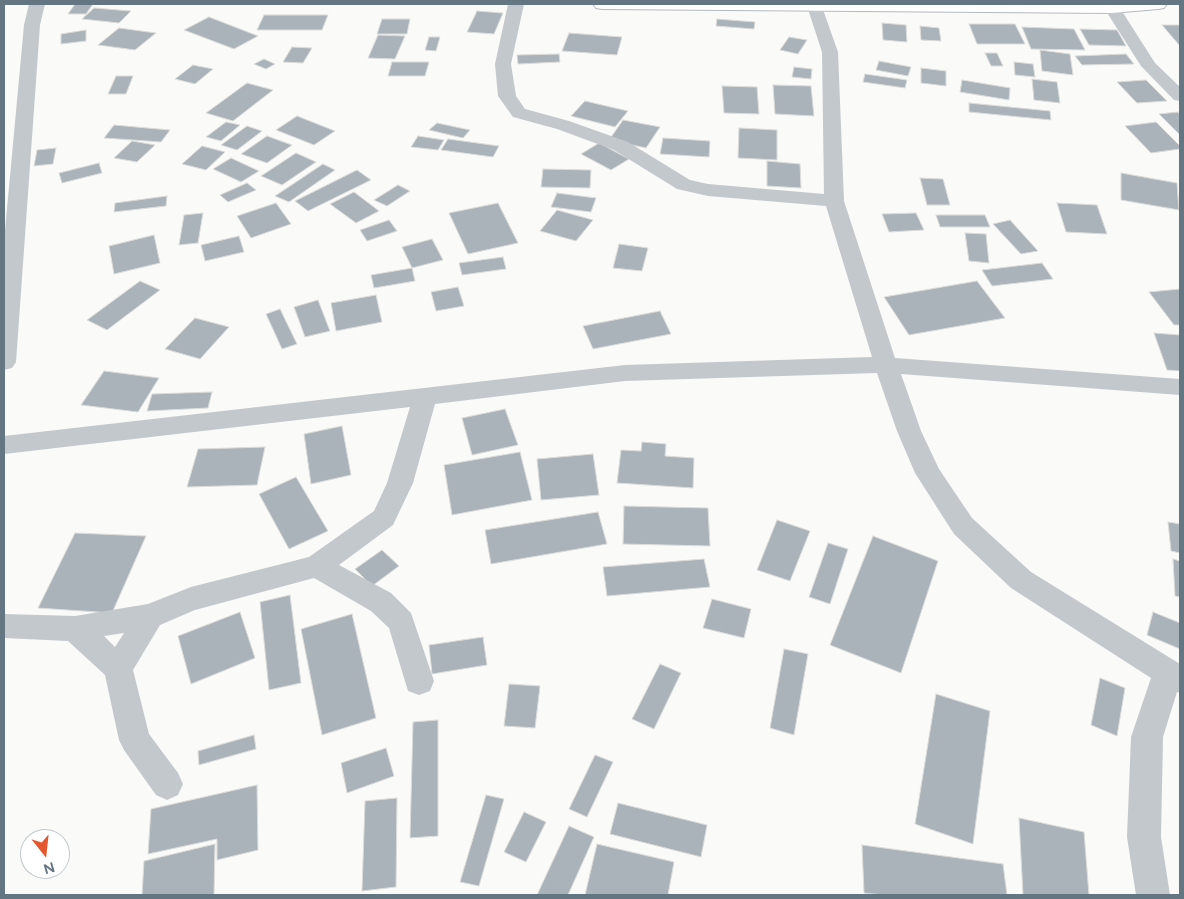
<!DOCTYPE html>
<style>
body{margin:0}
#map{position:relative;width:1184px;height:899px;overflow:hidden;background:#fafaf8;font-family:Figtree,sans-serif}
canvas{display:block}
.frame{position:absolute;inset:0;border:5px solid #657683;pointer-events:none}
.north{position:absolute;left:20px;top:829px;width:50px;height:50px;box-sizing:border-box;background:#fff;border:1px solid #c1c8cd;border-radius:50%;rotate:164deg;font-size:14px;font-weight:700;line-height:20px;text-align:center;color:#657683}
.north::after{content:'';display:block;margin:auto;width:18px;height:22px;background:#e4572e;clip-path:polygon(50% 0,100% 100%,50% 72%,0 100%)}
</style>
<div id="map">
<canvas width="1184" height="899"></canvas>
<div class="frame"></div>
<div class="north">N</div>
</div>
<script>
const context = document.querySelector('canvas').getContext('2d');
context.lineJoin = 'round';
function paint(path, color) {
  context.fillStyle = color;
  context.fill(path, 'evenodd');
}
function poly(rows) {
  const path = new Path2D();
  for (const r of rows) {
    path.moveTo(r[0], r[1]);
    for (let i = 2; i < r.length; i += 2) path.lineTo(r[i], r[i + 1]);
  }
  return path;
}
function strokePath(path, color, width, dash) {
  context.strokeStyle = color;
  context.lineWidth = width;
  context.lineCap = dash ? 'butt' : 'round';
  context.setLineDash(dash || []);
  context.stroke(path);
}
const building = poly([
 [75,4,93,4,86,14,68,14,75,4],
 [94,8,131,11,119,23,82,19,94,8],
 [477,11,503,13,494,34,467,32,477,11],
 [264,15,328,15,322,30,257,30,264,15],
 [209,17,258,36,234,49,184,30,209,17],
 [382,19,410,19,407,34,377,34,382,19],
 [717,19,755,22,754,29,716,26,717,19],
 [882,23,906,25,907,42,883,40,882,23],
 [969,24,1015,24,1025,44,977,44,969,24],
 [1162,25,1180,25,1180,46,1162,25],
 [920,26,939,28,941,41,921,40,920,26],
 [1022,27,1074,29,1085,50,1031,49,1022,27],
 [119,28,156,33,135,50,98,45,119,28],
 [1080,29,1117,30,1126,46,1089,45,1080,29],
 [86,30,86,41,61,44,61,34,86,30],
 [569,33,622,37,617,55,562,51,569,33],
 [378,35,405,36,395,59,368,58,378,35],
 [429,37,440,37,436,51,425,50,429,37],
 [789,37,807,40,798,54,780,50,789,37],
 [292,47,312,48,303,63,283,62,292,47],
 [1040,50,1070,54,1073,75,1042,71,1040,50],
 [985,53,997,53,1003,66,991,66,985,53],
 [559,54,560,62,518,64,517,55,559,54],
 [1126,54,1134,64,1082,65,1075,56,1126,54],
 [264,59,275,64,266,69,254,64,264,59],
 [879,61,911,67,908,76,876,70,879,61],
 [392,62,429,62,425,76,388,76,392,62],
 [1014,62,1033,64,1035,77,1015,75,1014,62],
 [193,65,213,69,195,84,175,79,193,65],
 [794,67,812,69,811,79,792,77,794,67],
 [921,68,946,71,946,86,921,83,921,68],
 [865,74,907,80,905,88,863,82,865,74],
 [116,76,133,76,126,94,108,94,116,76],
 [1032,79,1057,82,1060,103,1034,100,1032,79],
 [962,80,1010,88,1009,100,960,92,962,80],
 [1146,80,1167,101,1137,103,1117,82,1146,80],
 [247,83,273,90,233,121,206,113,247,83],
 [773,85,811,86,814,116,775,114,773,85],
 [722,86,757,87,759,114,724,113,722,86],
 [585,101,628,111,615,127,571,116,585,101],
 [969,103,1050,111,1051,120,969,112,969,103],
 [1178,112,1180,115,1180,135,1159,114,1178,112],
 [297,116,335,131,314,145,276,130,297,116],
 [623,120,660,127,646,148,609,140,623,120],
 [226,122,240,125,221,141,206,137,226,122],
 [1156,122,1180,146,1180,149,1151,153,1125,126,1156,122],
 [437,123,470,130,463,138,429,130,437,123],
 [114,125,170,130,161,142,104,138,114,125],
 [247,126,262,131,237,150,221,145,247,126],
 [739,128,777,130,777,160,738,158,739,128],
 [267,136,292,145,267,163,241,154,267,136],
 [418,136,444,140,438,150,411,147,418,136],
 [663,138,710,141,709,157,660,154,663,138],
 [448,139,499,146,493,157,441,150,448,139],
 [132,141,155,145,137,162,114,158,132,141],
 [599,143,629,159,611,170,581,154,599,143],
 [202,146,225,152,206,170,182,164,202,146],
 [56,148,53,164,34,166,37,150,56,148],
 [296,153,316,162,282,185,261,176,296,153],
 [231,158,259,171,241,182,213,169,231,158],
 [767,161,800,164,801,188,767,186,767,161],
 [99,163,102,173,62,183,59,173,99,163],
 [323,164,335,170,289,202,275,196,323,164],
 [543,169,591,170,590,188,541,187,543,169],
 [357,170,371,180,308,211,295,201,357,170],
 [1121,173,1177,183,1179,210,1121,200,1121,173],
 [920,178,943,179,950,205,927,205,920,178],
 [247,183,256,190,228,202,220,195,247,183],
 [398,185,410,191,387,206,374,200,398,185],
 [354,192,379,211,356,223,330,204,354,192],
 [557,193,596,198,591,212,551,207,557,193],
 [167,196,166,206,114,212,115,203,167,196],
 [276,203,291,224,251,238,237,216,276,203],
 [498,203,518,243,468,254,449,213,498,203],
 [1057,203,1097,205,1107,234,1066,232,1057,203],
 [557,210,593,220,576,241,540,231,557,210],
 [203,213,198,243,179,245,184,215,203,213],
 [916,213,924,230,889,232,882,214,916,213],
 [936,215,985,215,990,227,940,227,936,215],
 [389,220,397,231,367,241,360,230,389,220],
 [1010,220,1038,251,1021,254,993,224,1010,220],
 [965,233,986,234,989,263,969,261,965,233],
 [154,235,160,263,114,274,109,246,154,235],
 [239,236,244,252,205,261,201,245,239,236],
 [432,239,443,260,412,268,402,247,432,239],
 [619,244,648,248,642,271,613,268,619,244],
 [503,257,506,269,462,275,459,263,503,257],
 [1042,263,1053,279,992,286,982,270,1042,263],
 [412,268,415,281,374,288,371,275,412,268],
 [140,281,160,290,107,330,87,320,140,281],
 [977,281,1005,318,909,335,884,297,977,281],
 [458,287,464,306,436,311,431,292,458,287],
 [1180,289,1180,325,1174,325,1149,292,1180,289],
 [376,295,382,322,336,331,331,303,376,295],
 [318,300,330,331,305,337,294,307,318,300],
 [280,309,297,344,282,349,266,314,280,309],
 [660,311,671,334,593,349,583,326,660,311],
 [195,318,229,327,200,359,165,349,195,318],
 [1154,333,1180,335,1180,371,1167,370,1154,333],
 [104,371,159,378,138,412,81,405,104,371],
 [212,392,208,408,147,411,152,394,212,392],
 [505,409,518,445,472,455,462,418,505,409],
 [342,426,351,475,311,484,304,434,342,426],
 [642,442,666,444,665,456,694,458,693,488,617,483,621,450,641,451,642,442],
 [265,447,257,485,187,487,198,449,265,447],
 [520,452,532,500,452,515,444,465,520,452],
 [593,454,599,495,541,500,537,459,593,454],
 [296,477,328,531,289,549,259,494,296,477],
 [624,506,708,508,710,546,623,544,624,506],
 [598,512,607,544,491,564,485,530,598,512],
 [777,520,810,531,790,581,757,570,777,520],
 [1168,522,1180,524,1180,553,1171,551,1168,522],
 [75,533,146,536,112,613,38,608,75,533],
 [873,536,938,561,901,673,830,645,873,536],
 [828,543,848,549,830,604,809,597,828,543],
 [382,550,399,566,372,586,355,569,382,550],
 [704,559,710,587,607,596,603,567,704,559],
 [1173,559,1180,561,1180,597,1175,596,1173,559],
 [290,595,301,683,269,690,260,602,290,595],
 [712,599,751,609,744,638,703,628,712,599],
 [240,612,255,658,191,684,178,636,240,612],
 [1153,612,1180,623,1180,649,1147,635,1153,612],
 [352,614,376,718,322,735,301,629,352,614],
 [483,637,487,665,432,674,429,645,483,637],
 [784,649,808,654,794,735,770,728,784,649],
 [660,664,681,673,654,729,632,719,660,664],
 [1100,678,1125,688,1117,736,1091,725,1100,678],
 [509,684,540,686,535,728,504,726,509,684],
 [936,694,990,711,973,844,915,824,936,694],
 [438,720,438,836,410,838,413,722,438,720],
 [254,735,256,749,199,765,198,751,254,735],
 [386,748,394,776,347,793,341,763,386,748],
 [595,755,613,762,587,817,569,809,595,755],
 [257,785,258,850,217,860,217,839,148,854,151,809,257,785],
 [486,795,504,799,479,886,460,882,486,795],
 [397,798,396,887,362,891,365,801,397,798],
 [618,803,707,825,701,857,610,834,618,803],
 [524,812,546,822,526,862,504,852,524,812],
 [1019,818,1084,832,1089,895,1023,895,1019,818],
 [569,826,594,837,568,895,537,895,569,826],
 [215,844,214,895,142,895,144,861,215,844],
 [597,844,674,862,668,895,585,895,597,844],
 [862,845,1003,864,1007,895,883,895,864,893,862,845]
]);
const minor = poly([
 [29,4,45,4,40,25,16,362,12,368,4,370,4,241,24,25,29,4],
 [508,4,524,4,511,64,516,96,525,109,569,121,628,142,690,180,708,184,824,194,822,52,807,6,809,4,821,4,838,52,844,201,895,358,1180,379,1180,395,901,374,921,431,939,469,972,518,1031,572,1180,664,1180,693,1177,692,1163,737,1161,837,1170,895,1136,895,1127,837,1131,737,1151,678,1011,588,954,534,915,473,897,431,877,373,625,381,435,404,413,483,393,525,339,565,391,593,411,613,434,681,430,691,419,695,408,691,389,628,371,611,314,578,195,610,160,625,133,670,149,734,178,773,183,784,178,795,167,800,156,795,124,750,119,740,105,675,68,641,4,638,4,614,75,616,148,604,191,587,309,557,374,511,387,483,410,407,4,454,4,436,625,365,872,357,826,206,708,196,677,189,614,150,557,129,513,117,498,96,495,64,508,4],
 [124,633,115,647,104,636,124,633],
 [1114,4,1118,5,1155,63,1180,87,1180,101,1174,100,1141,66,1104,8,1106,5,1114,4]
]);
const secondary = poly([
 [593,4,1167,4,1164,8,1158,9,1112,13,602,9,596,8,593,4]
]);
paint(building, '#aab3b9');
strokePath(building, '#dcdcda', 1);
strokePath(secondary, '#b3babf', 2);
paint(minor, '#c3c8cc');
paint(secondary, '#fff');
</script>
